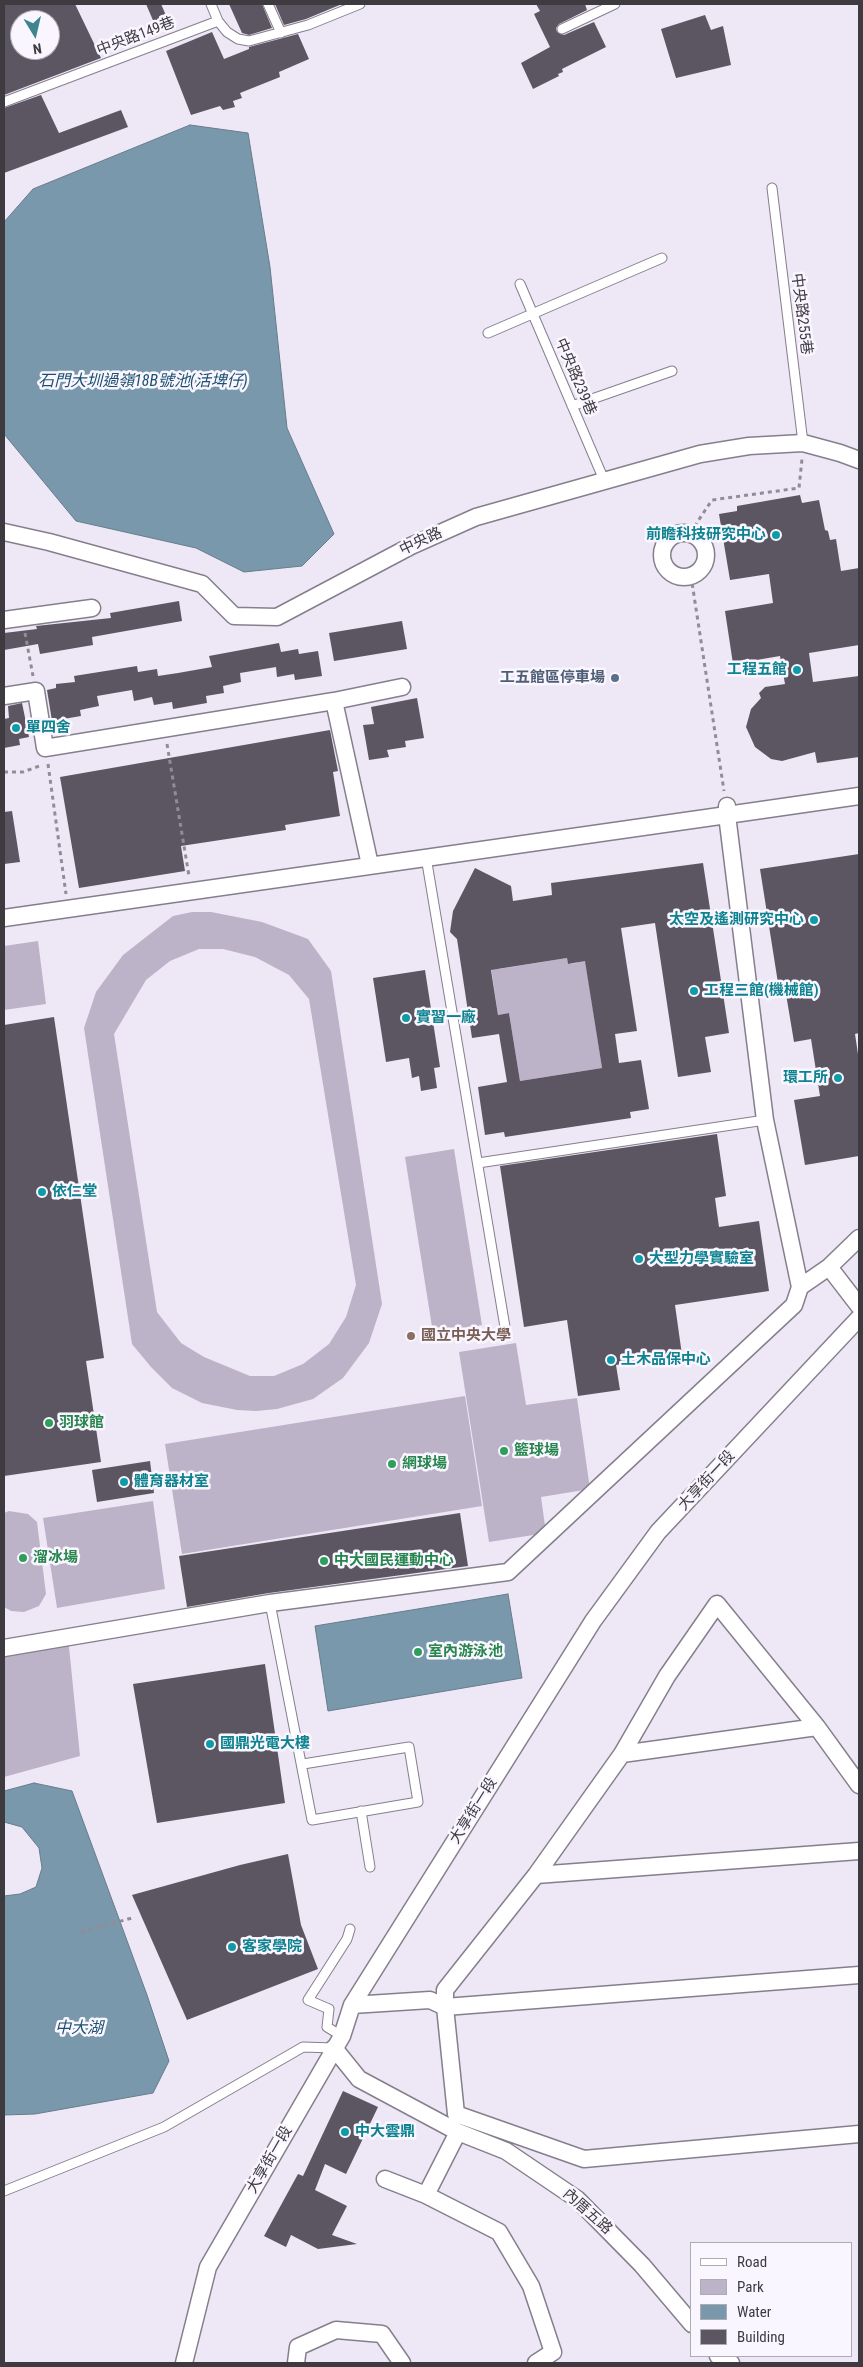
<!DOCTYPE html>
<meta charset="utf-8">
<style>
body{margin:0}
#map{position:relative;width:863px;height:2367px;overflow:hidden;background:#eee7f6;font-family:"Roboto Condensed",sans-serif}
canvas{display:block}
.frame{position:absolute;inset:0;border:5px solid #3d3a40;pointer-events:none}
.legend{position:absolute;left:690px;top:2242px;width:162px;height:115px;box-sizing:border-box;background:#faf6ff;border:1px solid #aeabb3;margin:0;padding:6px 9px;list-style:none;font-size:15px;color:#3d3a40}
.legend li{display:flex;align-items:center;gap:10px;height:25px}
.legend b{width:25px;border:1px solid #aeabb3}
.north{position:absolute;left:10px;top:10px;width:50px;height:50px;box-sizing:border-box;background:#faf6ff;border:1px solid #aeabb3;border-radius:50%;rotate:171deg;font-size:14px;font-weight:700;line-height:20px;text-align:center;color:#3d3a40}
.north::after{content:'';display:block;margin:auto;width:18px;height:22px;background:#3e858e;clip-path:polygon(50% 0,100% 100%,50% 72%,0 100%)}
</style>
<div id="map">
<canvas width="863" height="2367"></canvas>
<div class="frame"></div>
<ul class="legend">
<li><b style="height:6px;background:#fff"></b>Road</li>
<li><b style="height:14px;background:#bdb3c8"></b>Park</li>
<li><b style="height:14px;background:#7998ab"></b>Water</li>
<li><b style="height:14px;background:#5c5662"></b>Building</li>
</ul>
<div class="north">N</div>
</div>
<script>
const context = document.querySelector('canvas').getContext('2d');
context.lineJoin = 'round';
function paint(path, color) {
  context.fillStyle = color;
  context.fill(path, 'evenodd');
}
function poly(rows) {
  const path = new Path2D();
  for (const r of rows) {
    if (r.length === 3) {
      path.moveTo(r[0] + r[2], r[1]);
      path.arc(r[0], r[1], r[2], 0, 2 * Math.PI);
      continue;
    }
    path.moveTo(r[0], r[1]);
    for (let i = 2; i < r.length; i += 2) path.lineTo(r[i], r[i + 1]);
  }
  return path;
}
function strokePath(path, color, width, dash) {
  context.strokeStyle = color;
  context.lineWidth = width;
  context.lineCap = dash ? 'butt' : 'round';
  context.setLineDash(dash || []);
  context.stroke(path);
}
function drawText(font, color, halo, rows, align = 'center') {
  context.font = font + ' "Roboto Condensed","Noto Sans TC",sans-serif';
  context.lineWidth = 5;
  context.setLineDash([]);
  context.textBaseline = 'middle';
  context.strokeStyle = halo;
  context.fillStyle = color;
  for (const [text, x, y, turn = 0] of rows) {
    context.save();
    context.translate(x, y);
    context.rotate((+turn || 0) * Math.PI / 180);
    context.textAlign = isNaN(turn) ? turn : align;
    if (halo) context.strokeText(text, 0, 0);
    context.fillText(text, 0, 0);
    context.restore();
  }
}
const green = poly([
 [192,912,211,912,262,922,308,939,331,971,382,1304,369,1343,343,1378,313,1399,277,1409,256,1411,237,1410,202,1403,172,1388,151,1367,132,1344,84,1028,96,992,123,955,173,916],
 [199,949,223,949,255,957,289,975,309,999,356,1285,346,1317,329,1344,303,1364,274,1376,250,1376,204,1357,181,1343,157,1312,114,1034,146,980,170,961],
 [38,941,46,1004,4,1010,4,946],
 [584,951,602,1068,520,1081,509,1013,498,1015,490,960,499,969,567,958,568,964,577,963],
 [454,1149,482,1325,433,1333,405,1157],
 [516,1343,526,1405,577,1398,590,1489,541,1497,546,1533,489,1542,459,1352],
 [465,1396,482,1506,182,1554,165,1444],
 [153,1501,165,1589,57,1608,43,1518],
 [9,1511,28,1514,37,1522,46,1594,39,1606,24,1612,11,1611,4,1607,4,1513],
 [68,1637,80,1756,4,1777,4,1647]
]);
const water = poly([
 [190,125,248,133,270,267,287,428,334,534,302,566,244,572,196,548,76,521,4,434,4,222,33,189,190,125],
 [508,1594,522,1678,328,1711,315,1626,508,1594],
 [34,1783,72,1791,147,1995,169,2061,153,2093,35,2114,4,2115,4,1896,20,1894,36,1887,42,1868,39,1848,22,1827,4,1822,4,1791,34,1783]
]);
const building = poly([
 [4,4,75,4,101,58,4,95],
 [20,20,50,20,50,50,20,50],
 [146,4,161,4,168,20,155,25],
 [229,4,262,4,272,28,249,35,242,33],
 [275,4,342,4,306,19,284,25],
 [536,4,585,4,587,10,559,24,556,28,557,32,564,35,594,22,606,47,562,69,563,72,558,74,559,76,533,89,521,63,550,47,534,14,540,11],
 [705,15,711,30,723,26,731,65,676,78,661,29],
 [212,32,224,59,249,49,249,47,298,34,309,59,279,72,280,77,240,93,242,98,233,101,235,107,223,110,220,106,191,115,166,51],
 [41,95,59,133,121,110,128,127,4,173,4,108],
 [800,495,802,503,819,500,825,530,828,531,830,540,836,539,841,571,859,568,859,645,809,653,813,682,859,676,859,757,817,763,815,752,782,761,771,759,755,747,746,727,751,709,761,698,759,693,765,687,785,684,780,656,733,664,725,611,773,603,769,574,730,580,719,514,737,511,737,506],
 [179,601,182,621,92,637,93,645,40,654,38,644,4,650,4,633,37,629,36,626,111,618,110,613],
 [402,621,407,649,334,661,329,633],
 [279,643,281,652,298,649,299,654,318,651,322,676,295,680,294,674,277,677,276,667,240,673,241,682,223,686,224,693,206,696,207,703,173,709,172,702,154,705,152,697,134,701,132,690,97,696,99,706,80,710,81,716,52,721,47,690,56,688,56,684,75,682,74,676,137,666,138,672,157,669,158,676,178,673,212,667,209,656],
 [417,698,424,738,405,741,406,747,387,750,389,757,369,760,363,725,374,724,371,707],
 [22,703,29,737,19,739,20,745,4,748,4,719,9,718,8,706],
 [330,730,338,771,333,772,340,816,285,825,286,830,181,846,185,871,79,888,60,777],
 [12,811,20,862,4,864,4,812],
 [859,854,859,1033,855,1034,859,1061,859,1156,805,1165,794,1100,820,1096,811,1039,794,1042,784,982,778,983,760,869],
 [703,863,729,1033,705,1037,711,1072,678,1077,655,923,621,928,637,1031,615,1034,619,1063,641,1060,649,1109,630,1112,631,1118,505,1137,504,1132,485,1135,478,1087,507,1082,499,1034,472,1038,457,939,450,932,453,911,475,868,511,886,513,901,552,895,551,883],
 [567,958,568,964,585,961,602,1068,520,1081,509,1013,498,1015,491,970],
 [425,970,440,1067,434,1068,437,1088,421,1091,419,1076,412,1078,409,1058,386,1062,373,978],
 [54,1017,104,1358,86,1361,101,1462,4,1476,4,1025],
 [717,1134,726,1196,715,1198,719,1227,759,1221,769,1291,675,1305,682,1355,616,1365,620,1390,578,1396,567,1320,524,1327,500,1166],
 [150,1461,154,1493,97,1502,92,1470],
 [460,1513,468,1566,269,1593,187,1607,179,1556],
 [265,1664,285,1803,157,1823,133,1684],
 [288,1854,301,1925,318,1969,187,2020,132,1895,240,1865],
 [343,2091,378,2107,346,2174,325,2164,315,2190,347,2206,332,2235,357,2244,318,2249,291,2235,286,2247,264,2236,298,2174,303,2176]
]);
const path = poly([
 [690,533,712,500,799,488,802,459],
 [691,576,724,791],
 [25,633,33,676],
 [167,744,189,876],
 [48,764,66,894],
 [4,772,23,772,42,765],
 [81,1932,132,1918]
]);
const lane = poly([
 [211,4,218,21],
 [268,4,281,33],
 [562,29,615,4],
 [4,102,218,21,227,32,238,39,249,41,308,25,360,4],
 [772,188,803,443],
 [520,284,604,480],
 [488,333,662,258],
 [572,406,672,371],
 [426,857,506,1333],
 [478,1163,765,1120],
 [270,1603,312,1820,418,1802,409,1747,303,1764],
 [361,1811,370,1867],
 [342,2036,327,2027,329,2009,308,2000,347,1939,350,1929],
 [4,2191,164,2127,303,2047,334,2048]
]);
const street = poly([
 [4,532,49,542,202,584,234,616,277,617,411,546,476,517,700,454,749,446,803,443,840,453,859,460],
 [684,555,22],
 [4,620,92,608],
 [4,696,36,691,45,748,334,701],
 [727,806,727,815,859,796],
 [370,865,334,701,402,687],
 [4,918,727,815,765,1120,800,1287,794,1305,508,1572,270,1603,4,1648],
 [829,1267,859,1306],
 [800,1287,829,1267,859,1238],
 [622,1754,817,1727],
 [859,1785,817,1727,717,1604,667,1676,622,1754,536,1875,445,1990,445,2007,456,2114,584,2159,859,2134],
 [536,1875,859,1851],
 [352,2005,430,2000,445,2007,859,1975],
 [334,2048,359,2079,458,2132,506,2151,577,2199,642,2265,692,2324],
 [385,2179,426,2195,499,2232,531,2286,553,2352,536,2363],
 [426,2195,458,2132],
 [718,2356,731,2363],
 [184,2363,208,2267,342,2036,352,2005,593,1621,658,1532,859,1318],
 [296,2363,298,2347,336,2330,382,2334,402,2363]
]);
const markers = [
 [776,535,5,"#0f9aa8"],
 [797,670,5,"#0f9aa8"],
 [615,678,5,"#5c6f8a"],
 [16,728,5,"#0f9aa8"],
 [814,920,5,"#0f9aa8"],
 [694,991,5,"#0f9aa8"],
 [406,1018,5,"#0f9aa8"],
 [838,1078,5,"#0f9aa8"],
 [42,1192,5,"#0f9aa8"],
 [639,1259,5,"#0f9aa8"],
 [411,1336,5,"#8d6e63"],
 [611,1360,5,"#0f9aa8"],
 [49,1423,5,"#2e9e5b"],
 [504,1451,5,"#2e9e5b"],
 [392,1464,5,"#2e9e5b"],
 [124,1482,5,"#0f9aa8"],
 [23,1558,5,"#2e9e5b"],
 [324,1561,5,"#2e9e5b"],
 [418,1652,5,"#2e9e5b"],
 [210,1744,5,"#0f9aa8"],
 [232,1947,5,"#0f9aa8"],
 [345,2132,5,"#0f9aa8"]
];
const streetNames = [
 ["中央路149巷",136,37,-21],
 ["中央路255巷",801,314,83],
 ["中央路239巷",575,377,67],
 ["中央路",421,542,-25],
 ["大享街一段",707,1481,-47],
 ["大享街一段",474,1811,-58],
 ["大享街一段",270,2160,-60],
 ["內厝五路",587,2212,42]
];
const cultureNames = [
 ["前瞻科技研究中心",766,535,"right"],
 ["工程五館",787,670,"right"],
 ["單四舍",26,728],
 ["太空及遙測研究中心",804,920,"right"],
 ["工程三館(機械館)",704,991],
 ["實習一廠",416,1018],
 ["環工所",828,1078,"right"],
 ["依仁堂",52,1192],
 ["大型力學實驗室",649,1259],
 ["土木品保中心",621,1360],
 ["體育器材室",134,1482],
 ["國鼎光電大樓",220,1744],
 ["客家學院",242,1947],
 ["中大雲鼎",355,2132]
];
const serviceNames = [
 ["工五館區停車場",605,678]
];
const educationNames = [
 ["國立中央大學",421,1336]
];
const leisureNames = [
 ["羽球館",59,1423],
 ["籃球場",514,1451],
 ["網球場",402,1464],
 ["溜冰場",33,1558],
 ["中大國民運動中心",334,1561],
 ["室內游泳池",428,1652]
];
const waterNames = [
 ["石門大圳過嶺18B號池(活埤仔)",143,382],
 ["中大湖",79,2029]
];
paint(green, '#bdb3c8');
paint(water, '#7998ab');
strokePath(water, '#677c8b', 1);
paint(building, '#5c5662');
strokePath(lane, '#857f8c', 11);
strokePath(street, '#857f8c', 19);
strokePath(path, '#918c97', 3, [4, 4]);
strokePath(lane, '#fff', 9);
strokePath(street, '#fff', 16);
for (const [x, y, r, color] of markers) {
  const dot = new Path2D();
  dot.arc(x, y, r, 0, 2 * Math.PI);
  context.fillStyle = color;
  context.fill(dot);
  strokePath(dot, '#faf6ff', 2);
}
drawText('15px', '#3d3a40', '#faf6ff', streetNames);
drawText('bold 15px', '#0d838f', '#faf6ff', cultureNames, 'left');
drawText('bold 15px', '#4e5e75', '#faf6ff', serviceNames, 'right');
drawText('bold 15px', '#785e54', '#faf6ff', educationNames, 'left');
drawText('bold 15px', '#27864d', '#faf6ff', leisureNames, 'left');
drawText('italic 16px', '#1b516e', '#faf6ff', waterNames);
</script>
